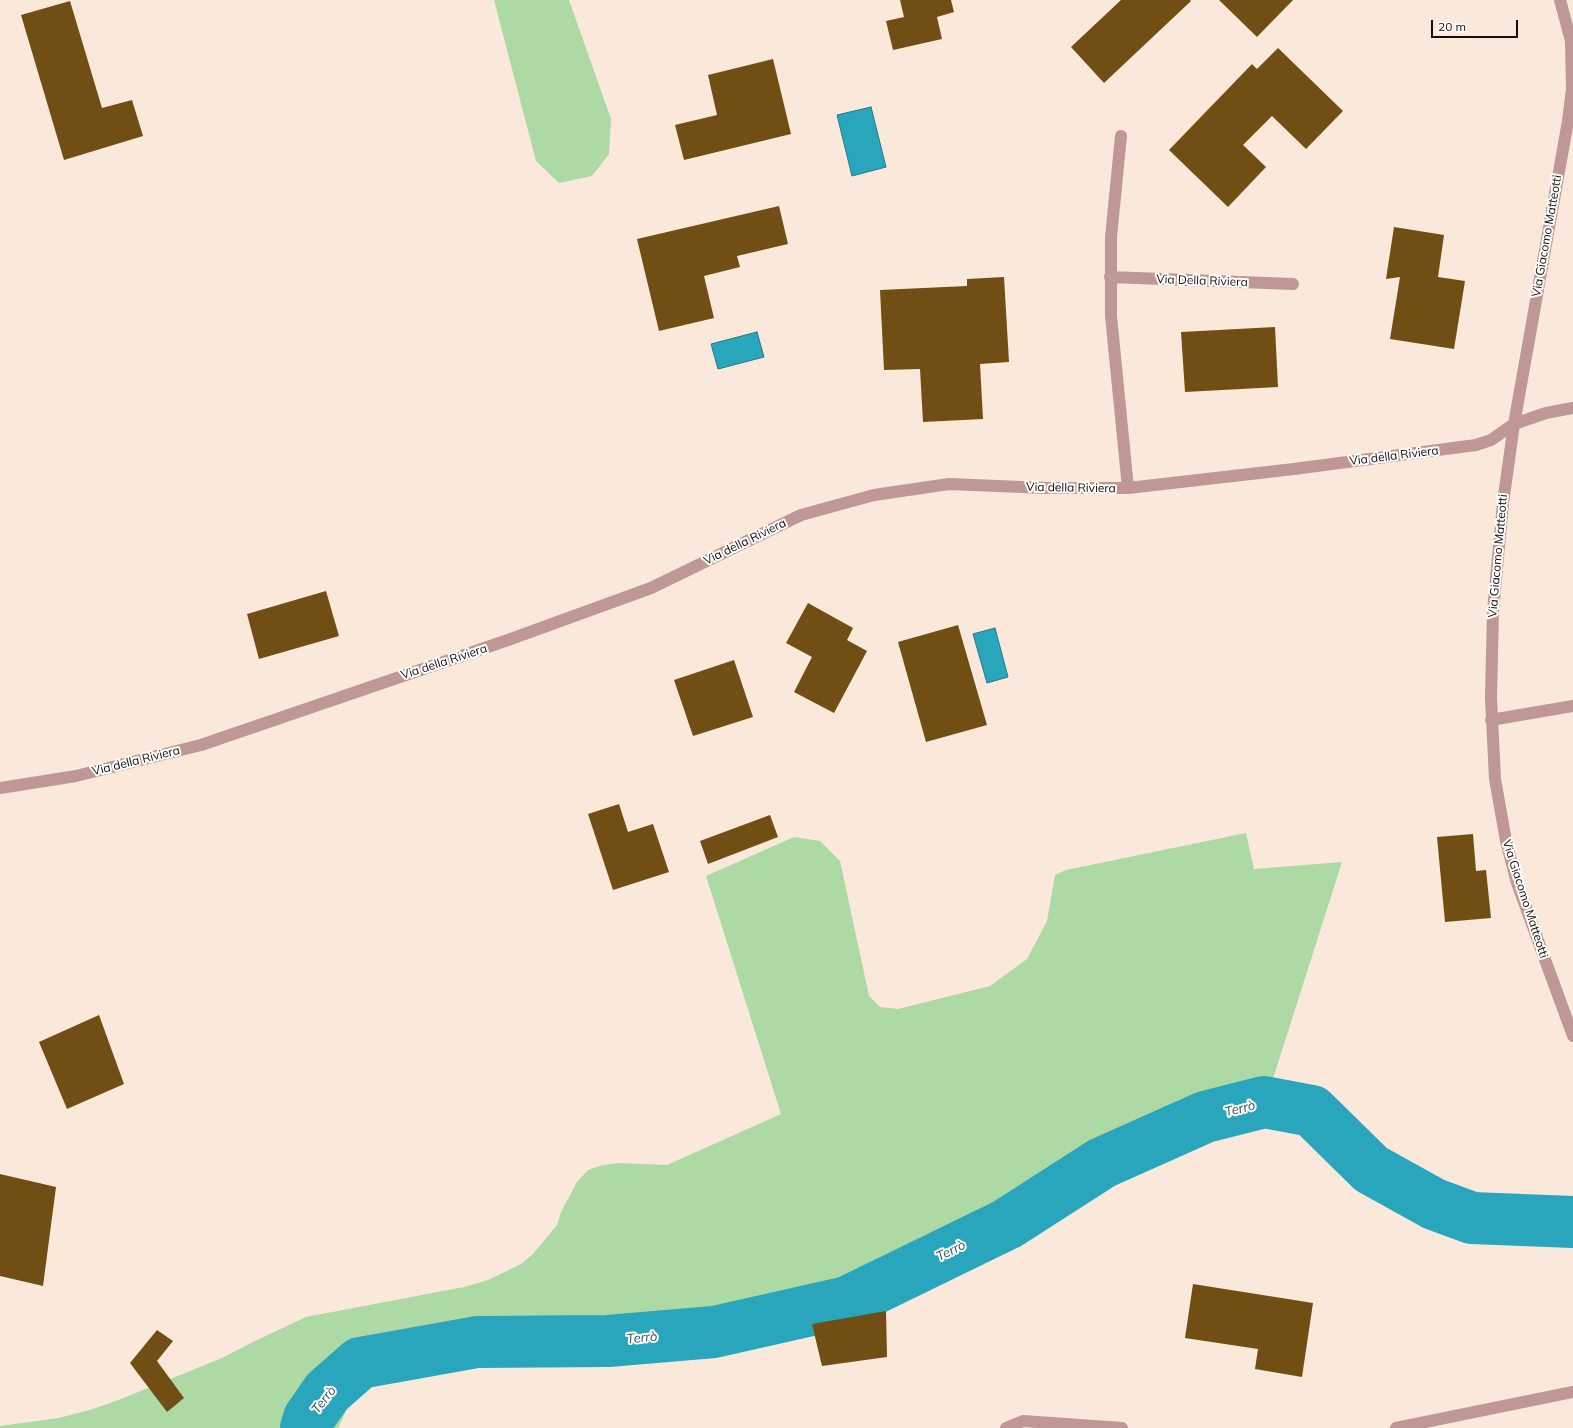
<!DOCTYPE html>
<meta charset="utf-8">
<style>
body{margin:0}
#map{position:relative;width:1573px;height:1428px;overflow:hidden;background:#fae8db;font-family:Mulish,sans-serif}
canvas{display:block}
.scale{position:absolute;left:1431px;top:20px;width:87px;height:18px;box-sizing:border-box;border:2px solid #140e0a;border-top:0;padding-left:5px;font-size:12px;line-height:14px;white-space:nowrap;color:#140e0a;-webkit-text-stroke:3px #fff;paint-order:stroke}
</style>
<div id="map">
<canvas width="1573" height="1428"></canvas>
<div class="scale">20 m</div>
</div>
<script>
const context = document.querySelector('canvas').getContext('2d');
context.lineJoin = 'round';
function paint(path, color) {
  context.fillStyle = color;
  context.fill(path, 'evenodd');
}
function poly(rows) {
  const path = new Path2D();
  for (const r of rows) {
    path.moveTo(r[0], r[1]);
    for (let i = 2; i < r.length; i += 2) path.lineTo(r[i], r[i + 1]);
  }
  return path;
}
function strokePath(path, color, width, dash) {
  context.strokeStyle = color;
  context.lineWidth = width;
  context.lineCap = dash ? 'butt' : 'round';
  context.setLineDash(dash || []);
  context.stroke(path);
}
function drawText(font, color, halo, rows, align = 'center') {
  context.font = font + ' Mulish,sans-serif';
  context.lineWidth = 4;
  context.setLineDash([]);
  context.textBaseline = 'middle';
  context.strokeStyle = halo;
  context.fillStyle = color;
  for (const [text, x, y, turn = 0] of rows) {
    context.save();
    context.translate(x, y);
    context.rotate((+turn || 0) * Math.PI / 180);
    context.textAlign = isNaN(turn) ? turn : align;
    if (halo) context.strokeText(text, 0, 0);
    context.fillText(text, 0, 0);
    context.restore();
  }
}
const green = poly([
 [494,0,569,0,611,119,609,154,592,176,559,183,536,161],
 [1246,833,1254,869,1342,862,1263,1110,1256,1117,1226,1122,1205,1129,1101,1185,1059,1213,1021,1235,942,1276,885,1297,855,1305,775,1326,678,1347,610,1358,468,1359,427,1363,399,1368,385,1373,373,1379,366,1385,346,1411,338,1428,0,1428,0,1426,59,1418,93,1409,121,1399,222,1358,253,1342,306,1317,464,1287,488,1280,521,1264,533,1254,557,1225,561,1212,577,1182,588,1170,603,1165,618,1163,667,1165,781,1114,706,876,794,837,820,841,840,861,869,996,880,1007,898,1009,990,986,1027,959,1047,921,1055,875,1066,870]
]);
const water = poly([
 [871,107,886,167,852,176,837,115,871,107],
 [757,332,764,357,718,369,711,344,757,332],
 [995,628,1008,677,987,683,973,634,995,628]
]);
const river = poly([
 [306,1428,309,1418,327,1392,360,1363,477,1342,608,1341,714,1332,847,1302,1007,1224,1102,1163,1205,1117,1264,1102,1312,1111,1371,1169,1434,1204,1472,1218,1573,1222]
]);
const building = poly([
 [900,0,951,0,954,12,937,17,942,39,893,50,886,21,904,17],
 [1121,0,1190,0,1191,1,1104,83,1071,47],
 [1219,0,1293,0,1257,37],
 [70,1,102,108,132,100,143,136,64,160,21,15],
 [1278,48,1343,111,1306,149,1272,116,1243,145,1266,167,1228,207,1169,150,1252,64,1257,69],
 [773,59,791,134,684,160,675,125,717,115,708,75],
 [779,206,788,244,737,256,740,267,704,276,714,318,659,331,637,239],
 [1394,227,1444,235,1438,277,1465,281,1454,349,1390,339,1400,277,1386,279],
 [1004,277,1009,362,980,364,983,419,923,422,920,369,884,370,880,290,967,286,967,279],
 [1275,327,1278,387,1185,392,1181,332],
 [326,591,339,636,259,659,247,614],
 [808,603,853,628,847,640,867,651,834,713,794,692,812,657,786,643],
 [958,625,987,725,926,742,898,642],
 [734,660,753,717,693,736,674,680],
 [619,804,628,832,653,824,669,872,613,890,588,814],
 [770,815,778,837,708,864,700,841],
 [1473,834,1476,871,1486,870,1491,918,1445,922,1437,837],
 [99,1015,124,1084,67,1109,39,1042],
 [0,1174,56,1187,43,1286,0,1276],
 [1193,1284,1313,1303,1302,1377,1255,1369,1258,1349,1185,1338],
 [886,1311,887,1357,822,1366,812,1324],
 [157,1330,173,1341,157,1361,184,1398,167,1412,130,1363]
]);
const lane = poly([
 [1006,1428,1023,1421,1122,1428],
 [1396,1428,1573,1392]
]);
const street = poly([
 [1560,0,1571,41,1572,89,1568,121,1514,424,1503,503,1493,611,1491,698,1495,779,1506,841,1517,883,1573,1036],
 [1121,136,1111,237,1111,316,1128,488],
 [1110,277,1293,284],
 [1491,720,1573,706],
 [0,788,76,776,201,745,508,640,651,588,801,515,874,495,949,484,1046,488,1128,488,1294,469,1476,445,1491,440,1514,424,1546,413,1573,408]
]);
const streetNames = [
 ["Via Giacomo Matteotti",1547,236,-80],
 ["Via Della Riviera",1202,281,2],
 ["Via della Riviera",1394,456,-7],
 ["Via della Riviera",1071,488,1],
 ["Via della Riviera",745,542,-26],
 ["Via Giacomo Matteotti",1498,556,-85],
 ["Via della Riviera",444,662,-18],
 ["Via della Riviera",136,761,-14],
 ["Via Giacomo Matteotti",1525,899,72]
];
const waterNames = [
 ["Terrò",1240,1109,-14],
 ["Terrò",951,1251,-26],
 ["Terrò",642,1338,-5],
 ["Terrò",324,1400,-52]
];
paint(green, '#add9a5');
paint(water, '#29a6bc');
strokePath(water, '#237887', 1);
strokePath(river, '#29a6bc', 52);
paint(building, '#714e13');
strokePath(lane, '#bf9795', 12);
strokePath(street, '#bf9795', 12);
drawText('12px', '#140e0a', '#fff', streetNames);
drawText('italic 13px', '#24555f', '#fff', waterNames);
</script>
